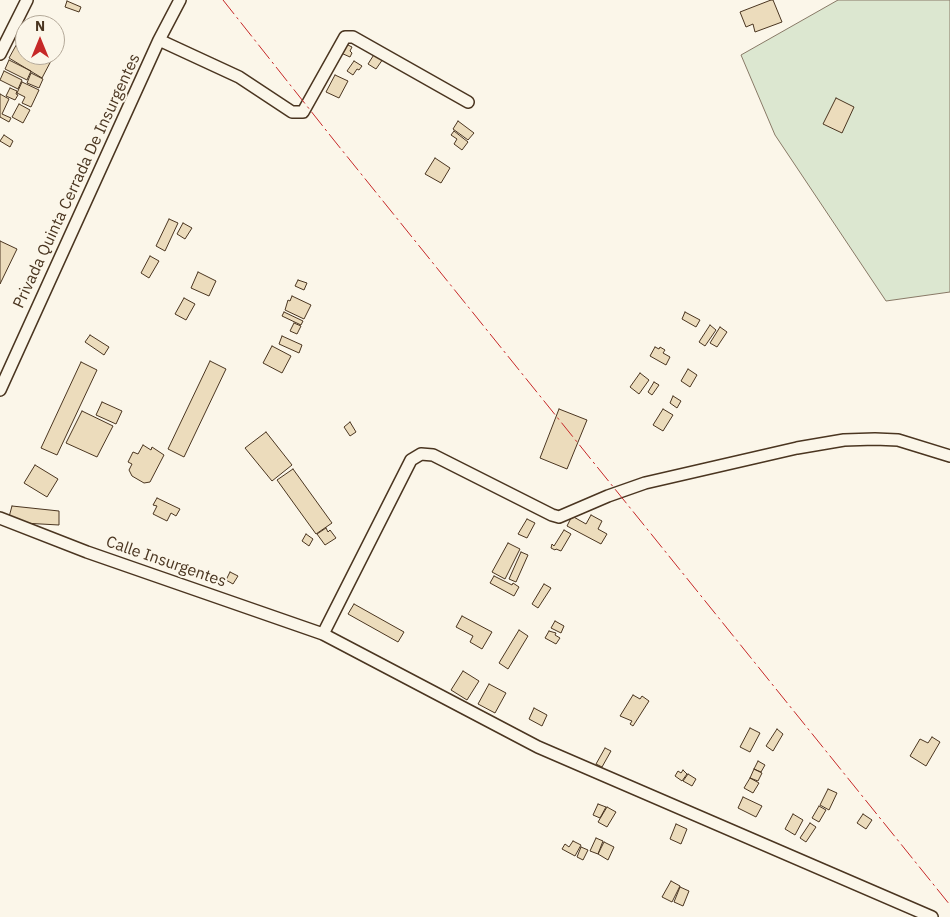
<!DOCTYPE html>
<style>
body{margin:0}
#map{position:relative;width:950px;height:917px;overflow:hidden;background:#fbf6e9;font-family:"IBM Plex Sans",sans-serif}
canvas{display:block}
.north{position:absolute;left:15px;top:15px;width:50px;height:50px;box-sizing:border-box;background:#fbf6e9;border:1px solid #b4a999;border-radius:50%;rotate:0deg;font-size:14px;font-weight:700;line-height:20px;text-align:center;color:#4a3520}
.north::after{content:'';display:block;margin:auto;width:18px;height:22px;background:#c62828;clip-path:polygon(50% 0,100% 100%,50% 72%,0 100%)}
</style>
<div id="map">
<canvas width="950" height="917"></canvas>
<div class="north">N</div>
</div>
<script>
const context = document.querySelector('canvas').getContext('2d');
context.lineJoin = 'round';
function paint(path, color) {
  context.fillStyle = color;
  context.fill(path, 'evenodd');
}
function poly(rows) {
  const path = new Path2D();
  for (const r of rows) {
    path.moveTo(r[0], r[1]);
    for (let i = 2; i < r.length; i += 2) path.lineTo(r[i], r[i + 1]);
  }
  return path;
}
function strokePath(path, color, width, dash) {
  context.strokeStyle = color;
  context.lineWidth = width;
  context.lineCap = dash ? 'butt' : 'round';
  context.setLineDash(dash || []);
  context.stroke(path);
}
function drawText(font, color, halo, rows, align = 'center') {
  context.font = font + ' "IBM Plex Sans",sans-serif';
  context.lineWidth = 4;
  context.setLineDash([]);
  context.textBaseline = 'middle';
  context.strokeStyle = halo;
  context.fillStyle = color;
  for (const [text, x, y, turn = 0] of rows) {
    context.save();
    context.translate(x, y);
    context.rotate((+turn || 0) * Math.PI / 180);
    context.textAlign = isNaN(turn) ? turn : align;
    if (halo) context.strokeText(text, 0, 0);
    context.fillText(text, 0, 0);
    context.restore();
  }
}
const green = poly([
 [838,0,950,0,950,292,886,301,775,135,741,55,838,0]
]);
const building = poly([
 [771,0,773,0,782,22,755,32,753,24,746,27,740,12,771,0],
 [67,1,81,7,79,12,65,7,67,1],
 [19,40,25,44,25,55,45,55,52,59,42,78,9,58,19,40],
 [346,44,352,47,350,51,352,53,350,57,341,53,346,44],
 [375,53,383,59,376,69,368,64,375,53],
 [9,60,31,71,27,80,5,69,9,60],
 [354,61,362,66,359,70,357,69,353,75,347,71,354,61],
 [4,71,22,80,18,89,0,80,4,71],
 [31,73,43,79,39,88,27,83,31,73],
 [335,75,348,81,339,98,326,92,335,75],
 [22,82,39,90,31,107,22,103,25,97,17,93,22,82],
 [10,88,17,91,16,94,18,95,15,100,6,96,10,88],
 [0,94,9,99,2,114,11,118,9,122,0,117,0,94],
 [836,98,854,107,842,133,823,124,836,98],
 [19,104,30,110,23,123,12,117,19,104],
 [458,121,474,133,468,140,453,129,458,121],
 [454,131,468,142,462,150,454,144,457,139,451,135,454,131],
 [4,135,13,141,10,147,0,141,4,135],
 [435,158,450,168,441,183,425,174,435,158],
 [169,219,178,223,165,251,156,246,169,219],
 [183,223,192,228,185,239,177,234,183,223],
 [0,241,17,249,0,284,0,241],
 [150,256,159,261,149,278,141,273,150,256],
 [198,272,216,281,209,296,191,288,198,272],
 [298,280,307,283,304,290,295,286,298,280],
 [292,296,311,305,304,319,285,310,288,300,290,301,292,296],
 [184,298,195,304,186,320,175,314,184,298],
 [284,312,303,321,301,325,282,316,284,312],
 [685,312,700,320,696,327,682,319,685,312],
 [294,323,301,326,297,334,290,331,294,323],
 [710,325,716,330,705,346,699,342,710,325],
 [720,327,727,332,717,347,710,343,720,327],
 [90,335,109,347,104,355,85,342,90,335],
 [282,336,302,345,299,353,279,344,282,336],
 [272,346,291,356,282,373,263,363,272,346],
 [655,347,659,349,660,347,665,350,663,353,670,357,666,365,650,356,655,347],
 [210,361,226,369,184,457,168,449,210,361],
 [81,362,97,370,57,455,41,448,81,362],
 [688,369,697,375,690,387,681,381,688,369],
 [640,373,649,380,639,394,630,387,640,373],
 [654,382,659,385,652,395,648,392,654,382],
 [673,396,681,401,677,408,670,403,673,396],
 [102,402,122,411,116,424,96,415,102,402],
 [559,409,587,420,567,469,540,458,559,409],
 [663,409,673,415,663,431,653,425,663,409],
 [82,411,113,426,97,457,66,443,82,411],
 [350,422,356,432,350,436,344,427,350,422],
 [266,432,292,465,272,481,245,448,266,432],
 [143,445,151,450,152,447,164,455,150,482,144,483,132,476,129,470,132,464,128,462,133,452,138,454,143,445],
 [35,465,58,479,47,497,24,483,35,465],
 [293,469,332,523,316,534,277,480,293,469],
 [157,498,180,509,176,516,171,513,167,521,153,514,157,506,153,505,157,498],
 [12,506,59,511,59,525,23,523,9,517,12,506],
 [591,515,602,521,598,529,607,534,601,544,567,526,572,516,586,524,591,515],
 [527,519,535,523,527,538,518,534,527,519],
 [326,528,328,532,330,530,336,538,325,545,317,534,326,528],
 [564,530,571,534,561,551,556,549,555,550,551,548,552,544,554,546,564,530],
 [306,534,313,539,309,546,302,541,306,534],
 [508,543,520,549,505,579,492,572,508,543],
 [521,552,528,555,516,582,509,579,521,552],
 [230,572,238,576,233,584,226,580,230,572],
 [494,576,512,585,513,583,519,587,514,596,490,583,494,576],
 [544,584,551,588,538,608,532,604,544,584],
 [354,604,404,632,398,642,348,614,354,604],
 [462,616,492,632,482,649,470,642,473,636,456,627,462,616],
 [555,621,564,626,561,633,551,628,555,621],
 [519,630,528,636,508,669,499,663,519,630],
 [549,631,556,633,555,635,560,638,556,644,545,638,549,631],
 [463,671,479,681,467,700,451,690,463,671],
 [489,684,506,693,495,713,478,704,489,684],
 [633,695,640,699,642,696,649,701,633,726,630,724,632,721,620,716,633,695],
 [534,708,547,715,542,726,529,719,534,708],
 [750,728,760,733,750,752,740,747,750,728],
 [777,729,783,734,773,751,766,746,777,729],
 [932,737,940,742,926,766,910,756,920,739,928,743,932,737],
 [605,748,611,751,602,767,596,764,605,748],
 [758,761,765,765,761,772,754,769,758,761],
 [754,769,762,773,758,781,750,778,754,769],
 [683,770,687,774,682,781,675,776,678,771,681,773,683,770],
 [688,774,696,779,692,786,683,781,688,774],
 [750,778,759,783,753,793,744,788,750,778],
 [828,789,837,793,829,810,820,805,828,789],
 [743,797,762,806,756,817,738,808,743,797],
 [598,804,606,807,600,818,593,815,598,804],
 [819,806,826,810,819,822,812,818,819,806],
 [607,807,616,812,607,827,598,822,607,807],
 [793,814,803,820,795,835,785,829,793,814],
 [863,814,872,820,866,829,857,823,863,814],
 [810,823,816,827,806,842,800,838,810,823],
 [676,824,687,829,681,844,670,839,676,824],
 [596,838,603,841,598,854,590,851,596,838],
 [573,841,581,845,575,856,562,849,565,844,569,847,573,841],
 [604,842,614,847,608,860,598,854,604,842],
 [581,847,588,850,583,860,577,857,581,847],
 [671,881,680,886,672,902,662,897,671,881],
 [680,887,689,891,683,906,674,902,680,887]
]);
const minor = poly([
 [159,40,239,77,292,112,303,112,345,37,353,37,468,102],
 [0,54,27,0],
 [0,390,159,40,180,0],
 [0,518,87,552,323,634,538,747,932,917],
 [323,634,411,460,421,454,433,455,552,515,559,517,608,496,645,483,797,448,844,440,875,439,898,440,950,456]
]);
const power = poly([
 [223,0,333,139,950,905]
]);
const streetNames = [
 ["Privada Quinta Cerrada De Insurgentes",77,181,-65],
 ["Calle Insurgentes",166,562,19]
];
paint(green, '#dce7d0');
strokePath(green, '#887966', 1);
paint(building, '#ecdcbc');
strokePath(building, '#4a3520', 1);
strokePath(minor, '#4a3520', 14);
strokePath(minor, '#fbf6e9', 11);
strokePath(power, '#c62828', 1, [18, 4, 2.5, 4]);
drawText('16px', '#4a3520', '#fbf6e9', streetNames);
</script>
